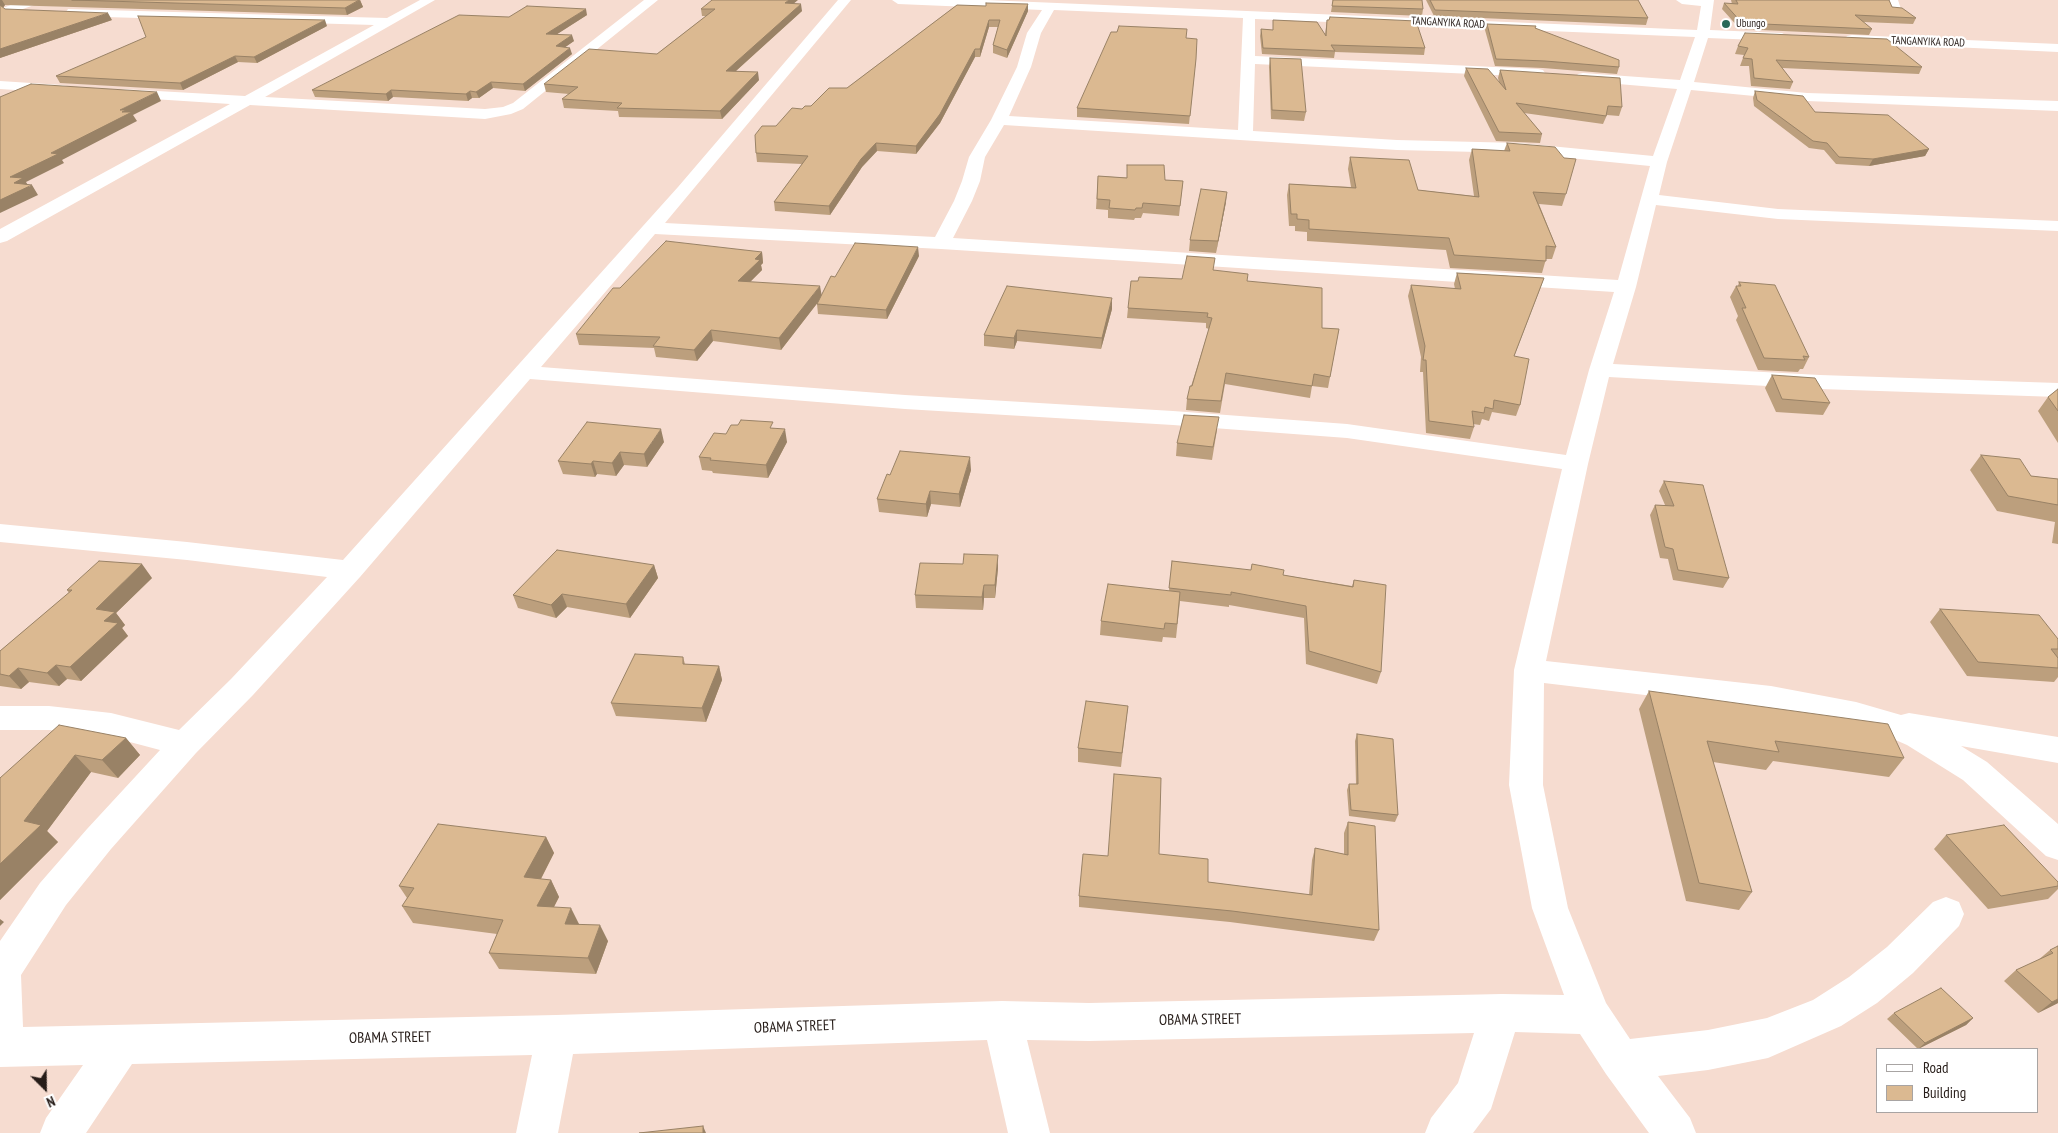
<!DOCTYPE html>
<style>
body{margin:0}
#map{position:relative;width:2058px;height:1133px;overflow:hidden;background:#f6dcd0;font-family:"PT Sans Narrow",sans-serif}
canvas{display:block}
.legend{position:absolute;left:1876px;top:1048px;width:162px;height:65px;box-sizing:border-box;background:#fff;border:1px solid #a8a4a3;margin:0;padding:6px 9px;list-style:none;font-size:15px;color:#261c18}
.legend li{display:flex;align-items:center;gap:10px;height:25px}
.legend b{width:25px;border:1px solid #a8a4a3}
.north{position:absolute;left:20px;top:1063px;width:50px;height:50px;-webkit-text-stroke:4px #fff;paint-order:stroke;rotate:157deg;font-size:14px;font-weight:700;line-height:20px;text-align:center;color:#261c18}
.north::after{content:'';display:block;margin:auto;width:18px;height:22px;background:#261c18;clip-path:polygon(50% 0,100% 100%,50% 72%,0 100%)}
</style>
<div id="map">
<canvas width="2058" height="1133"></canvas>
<ul class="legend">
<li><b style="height:6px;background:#fff"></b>Road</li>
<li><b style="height:14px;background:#dbb991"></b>Building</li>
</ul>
<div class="north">N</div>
</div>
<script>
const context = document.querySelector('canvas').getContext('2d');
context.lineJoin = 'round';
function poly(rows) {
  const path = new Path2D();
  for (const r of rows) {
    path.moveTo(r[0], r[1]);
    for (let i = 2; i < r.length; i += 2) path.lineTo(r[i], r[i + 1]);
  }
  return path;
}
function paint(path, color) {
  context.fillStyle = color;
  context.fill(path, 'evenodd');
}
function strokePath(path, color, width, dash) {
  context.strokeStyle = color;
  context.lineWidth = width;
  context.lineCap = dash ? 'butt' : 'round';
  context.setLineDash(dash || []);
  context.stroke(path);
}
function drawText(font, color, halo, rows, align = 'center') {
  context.font = font + ' "PT Sans Narrow",sans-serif';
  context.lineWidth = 4.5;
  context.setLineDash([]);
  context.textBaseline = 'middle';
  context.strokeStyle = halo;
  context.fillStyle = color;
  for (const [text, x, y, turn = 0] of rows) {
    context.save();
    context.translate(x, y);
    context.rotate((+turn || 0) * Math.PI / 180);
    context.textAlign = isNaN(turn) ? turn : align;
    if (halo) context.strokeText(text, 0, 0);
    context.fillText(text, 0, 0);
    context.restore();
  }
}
const minor = poly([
 [24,0,42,0,40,3,0,17,0,9,24,0],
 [420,0,435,0,265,97,485,109,503,107,513,103,644,0,658,0,523,109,511,114,485,119,250,105,7,241,0,243,0,229,230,104,122,97,117,96,115,93,117,90,122,89,245,96,374,25,72,16,68,15,66,12,68,9,387,18,420,0],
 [838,0,851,0,665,223,935,237,954,201,962,181,969,157,991,120,1017,67,1027,33,1042,10,898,4,892,0,986,0,1697,30,1701,6,1682,4,1676,0,1714,0,1710,30,1782,33,1789,37,1782,41,1708,38,1694,82,1807,93,2058,101,2058,111,1807,101,1691,90,1667,162,1659,195,1778,209,2058,221,2058,231,1778,219,1656,205,1636,287,1613,364,1820,375,2058,383,2058,397,1820,389,1609,377,1588,464,1546,661,1771,686,1856,702,1901,715,1909,713,2058,737,2058,763,1961,746,1987,762,2058,824,2058,860,2046,856,1963,780,1907,745,1875,731,1771,710,1544,683,1543,785,1568,908,1606,1003,1630,1039,1708,1030,1767,1018,1813,1000,1849,977,1887,947,1933,902,1946,897,1959,902,1964,914,1959,926,1913,973,1877,1003,1841,1026,1768,1058,1708,1070,1658,1076,1690,1118,1696,1133,1649,1133,1606,1074,1580,1034,1515,1032,1491,1109,1473,1133,1425,1133,1431,1118,1458,1083,1474,1033,1089,1041,1027,1040,1050,1133,1008,1133,987,1040,573,1054,558,1133,516,1133,532,1055,132,1064,86,1133,40,1133,46,1118,83,1065,0,1067,0,941,40,883,87,829,160,750,111,737,49,730,0,730,0,706,49,706,111,713,179,730,231,679,327,577,187,560,0,542,0,524,187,542,343,560,678,187,838,0],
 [1054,10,1243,18,1238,130,1009,116,1031,67,1041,33,1054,10],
 [1255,19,1695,37,1680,80,1583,73,1578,74,1576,77,1578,80,1583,81,1677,89,1653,156,1519,143,1397,140,1253,131,1255,64,1538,77,1543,76,1545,73,1543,70,1538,69,1255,56,1255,19],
 [1004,125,1397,150,1519,153,1650,166,1618,280,953,238,972,201,980,181,985,157,1004,125],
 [655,234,941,249,1614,292,1589,370,1566,455,1347,424,1173,411,905,395,541,367,655,234],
 [530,379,905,409,1173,425,1347,438,1562,469,1514,670,1509,785,1532,908,1564,995,1502,994,1089,1003,1002,1001,556,1015,23,1027,21,975,66,905,111,849,196,753,253,695,360,577,530,379],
 [1886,0,1898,0,1901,9,1899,12,1891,12,1886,0],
 [1852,35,2058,44,2058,52,1847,42,1845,39,1847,36,1852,35],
 [0,81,62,85,67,86,69,89,67,92,62,93,0,89,0,81]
]);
const wall = poly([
 [0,0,360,0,363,7,347,15,5,5,3,8,5,9,112,20,0,58],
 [1333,0,1423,9,1422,16,1331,12],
 [1426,0,1638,0,1648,18,1646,25,1434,16],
 [1731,0,1889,0,1892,7,1916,18,1913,24,1863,22,1872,29,1869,35,1740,29,1722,9,1724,3,1732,4],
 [794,4,802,11,736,71,759,80,722,119,619,117,618,111,564,108,562,99,569,94,546,92,544,84,657,54,706,16,702,16,701,9],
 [957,5,1028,11,1007,58,993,53,993,45,998,27,989,27,980,57,975,57,940,123,916,154,877,151,862,167,830,215,775,211,774,202,802,164,757,162,756,153,776,126,802,109,811,106,847,88],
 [587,15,557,34,574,41,565,47,572,54,525,91,493,88,479,98,472,98,468,101,393,97,388,101,315,97,312,90,509,17],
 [1273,20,1325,34,1327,20,1425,48,1424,55,1335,52,1334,58,1262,54,1260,36,1261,29,1273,30],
 [1487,24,1535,28,1619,67,1617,74,1543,68,1495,66,1485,30],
 [327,26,257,63,238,62,183,90,60,83,56,76],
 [1186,38,1196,59,1189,124,1077,117,1077,108],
 [1738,46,1922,67,1919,74,1782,68,1793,82,1790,89,1751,86,1749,66,1740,66,1744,55,1735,54],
 [1270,58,1306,112,1304,121,1271,119,1269,67],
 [1466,68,1499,82,1498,78,1500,70,1622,107,1619,116,1607,115,1603,124,1524,113,1542,134,1540,143,1496,141,1464,76],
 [1755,91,1815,112,1929,149,1925,156,1869,166,1836,164,1824,150,1809,148,1754,106,1753,98],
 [1507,143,1566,194,1562,206,1539,204,1556,247,1552,259,1546,259,1542,273,1450,268,1446,250,1307,241,1307,232,1295,231,1295,226,1289,226,1287,195,1289,184,1351,187,1348,169,1350,157,1418,190,1474,196,1469,160,1472,149,1504,151],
 [1098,176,1183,181,1179,216,1143,213,1141,218,1135,218,1134,220,1108,218,1108,210,1096,209],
 [1226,202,1216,253,1189,251,1190,240],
 [762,252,763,263,761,265,762,270,750,282,821,296,835,277,919,256,887,319,818,314,817,304,819,301,781,350,713,341,697,361,656,357,654,348,579,345,576,334,620,288],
 [1213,270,1247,281,1322,328,1339,329,1328,388,1312,386,1310,398,1225,384,1220,413,1186,410,1187,399,1209,329,1206,328,1206,323,1127,318,1128,308,1138,281,1182,279],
 [1457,273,1544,278,1514,356,1520,405,1516,416,1492,412,1489,421,1482,419,1480,425,1473,424,1474,427,1470,439,1426,433,1423,372,1420,372,1421,357,1408,296,1411,285,1455,289,1454,284],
 [1739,282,1809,357,1803,369,1800,369,1798,372,1758,370,1736,320,1738,316,1730,297,1736,286,1738,286],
 [1112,309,1101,349,1017,341,1014,349,984,346,984,335],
 [1772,375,1830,403,1823,415,1776,412,1765,388],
 [2058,389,2058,443,2038,411,2048,397],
 [774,428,787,442,768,478,713,473,712,471,702,470,699,457,726,434],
 [1217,430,1212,460,1176,456,1177,443],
 [664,442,647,467,624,465,616,476,597,474,595,477,563,474,558,461],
 [1981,455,2031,476,2058,479,2058,544,2052,543,2055,522,1997,511,1970,470],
 [971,470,960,507,931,504,927,517,879,512,877,499],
 [1664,481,1729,578,1723,588,1673,580,1668,559,1660,558,1650,515,1655,505,1665,505,1659,491],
 [1172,561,1283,575,1352,586,1354,580,1381,672,1377,684,1306,664,1304,618,1229,605,1229,607,1180,601,1176,638,1163,637,1162,642,1100,635,1101,621,1169,591],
 [654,565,658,578,630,618,567,607,556,618,518,608,513,595],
 [998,568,995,598,984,598,983,610,916,608,915,595],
 [152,578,116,613,125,625,122,628,128,636,81,681,67,679,59,686,29,682,21,689,0,686,0,651,69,593,67,590],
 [1940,609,2058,639,2058,677,2054,682,1967,676,1930,622],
 [683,657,685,664,719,666,722,680,706,722,616,716,611,703],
 [1649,691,1904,758,1889,777,1773,761,1766,770,1713,762,1752,892,1739,910,1686,901,1639,709],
 [1128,706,1121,767,1078,762,1078,748],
 [1357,734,1398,815,1395,822,1349,816,1347,790,1349,784,1356,784,1355,741],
 [126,738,140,755,118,778,91,772,47,831,58,842,0,900,0,778],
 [1348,822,1379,930,1374,941,1230,922,1079,907,1079,896,1108,856,1159,854,1208,882,1309,895,1312,860,1315,848,1344,854,1344,833],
 [1946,835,2058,882,2058,889,2048,899,1988,909,1934,849],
 [546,837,554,853,541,879,551,880,559,897,554,907,579,924,608,941,596,974,499,969,489,953,497,934,413,923,402,906,407,898,399,886],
 [2058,946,2058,1003,2038,1013,2004,981,2016,970,2037,961,2050,950],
 [1894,1013,1973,1018,1966,1025,1918,1049,1887,1019]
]);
const shadedWall = poly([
 [0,0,2,0,5,5,1,10,0,8],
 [360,0,363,7,347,15,345,8],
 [789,0,798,0,786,10,785,3],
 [801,4,802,11,727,79,726,71],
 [1028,4,1028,11,1007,58,1007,50],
 [586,9,587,15,548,40,546,34],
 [108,13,112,20,0,58,0,49],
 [325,20,327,26,257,63,254,57],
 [989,20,989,27,980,57,980,49],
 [572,35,574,41,557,53,556,46],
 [570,48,572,54,525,91,523,84],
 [975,49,975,57,940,123,916,154,916,146],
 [235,56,238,62,183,90,180,83],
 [758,72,759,80,722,119,720,111],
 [491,82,493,88,479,98,476,92],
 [391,90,393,97,388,101,386,94],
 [470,91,472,98,468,101,466,94],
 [157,92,161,101,133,115,137,121,62,160,64,163,26,182,29,187,32,185,38,195,0,213,0,200,10,177,51,153,120,110],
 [876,143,877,151,862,167,830,215,829,206,861,159],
 [1929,149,1925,156,1869,166,1873,159],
 [1227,192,1226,202,1216,253,1218,241],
 [918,247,919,256,887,319,886,310],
 [762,252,763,263,761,265,762,270,740,292,738,281,755,259],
 [1544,278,1540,289,1510,367,1514,356],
 [820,286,822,297,781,350,779,338],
 [1112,298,1112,309,1101,349,1102,338],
 [711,330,713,341,697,361,694,350],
 [1017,330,1017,341,1014,349,1014,338],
 [661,429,664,442,647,467,644,454],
 [785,429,787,442,768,478,766,465],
 [620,452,624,465,616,476,612,463],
 [970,457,971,470,960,507,959,494],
 [593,461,597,474,595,477,591,464],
 [930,491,931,504,927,517,926,504],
 [998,555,998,568,995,598,995,585],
 [142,564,152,578,116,613,125,625,122,628,128,636,81,681,70,667,96,609],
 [654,565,658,578,630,618,626,604],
 [984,585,984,598,983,610,982,597],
 [562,594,567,607,556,618,551,605],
 [56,665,67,679,59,686,47,673],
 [719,666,722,680,706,722,702,708],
 [18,668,29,682,21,689,9,676],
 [126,738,140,755,118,778,102,760],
 [75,755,91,772,47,831,58,842,0,900,0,864,24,821],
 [546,837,554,853,533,894,524,877],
 [551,880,559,897,546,922,537,906],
 [571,908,579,924,565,924],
 [0,919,4,922,0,926],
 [600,925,608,941,596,974,588,958],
 [2058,999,2058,1003,2038,1013,2052,1002],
 [1973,1018,1966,1025,1918,1049,1925,1043],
 [703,1126,706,1133,703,1133]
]);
const building = poly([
 [72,0,359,0,345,8,72,0],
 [712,0,789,0,785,3,801,4,726,71,758,72,720,111,617,108,622,103,562,99,578,87,544,84,589,49,657,54,715,9,701,9,712,0],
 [1333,0,1422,0,1423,9,1332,6,1333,0],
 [1430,0,1638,0,1648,18,1435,10,1430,0],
 [1736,0,1889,0,1892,7,1902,8,1916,18,1855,15,1872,29,1742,23,1724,3,1738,4,1736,0],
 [986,3,1028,4,1007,50,993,45,1000,20,989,20,980,49,975,49,940,114,916,146,876,143,861,159,829,206,774,202,808,156,756,153,755,135,762,126,776,126,792,108,802,109,805,106,811,106,829,88,847,88,957,5,986,6,986,3],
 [0,5,5,9,108,13,0,49,0,5],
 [527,6,586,9,546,34,572,35,556,46,570,48,523,84,491,82,476,92,470,91,466,94,391,90,386,94,312,90,459,15,509,17,527,6],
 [138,16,325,20,254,57,235,56,180,83,56,76,146,37,138,16],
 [1330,17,1416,21,1425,48,1331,45,1335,51,1263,48,1261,29,1273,30,1273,20,1317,22,1326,36,1327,20,1329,20,1330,17],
 [1487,24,1536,26,1535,28,1619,60,1619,67,1545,61,1496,59,1487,24],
 [1119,26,1187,29,1186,38,1197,39,1196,59,1190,116,1077,108,1111,32,1117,32,1119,26],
 [1745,33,1887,39,1922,67,1776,60,1793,82,1754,78,1752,59,1743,58,1748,48,1738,46,1745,33],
 [1270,58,1301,59,1306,112,1272,110,1270,58],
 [1466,68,1488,69,1506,90,1500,70,1620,78,1622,107,1608,106,1606,116,1516,103,1542,134,1499,132,1466,68],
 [31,84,157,92,120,110,126,110,122,112,132,112,51,153,58,154,10,177,23,178,14,183,32,185,0,200,0,97,31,84],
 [1755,91,1803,96,1815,112,1888,115,1929,149,1873,159,1839,157,1827,143,1813,141,1757,100,1755,91],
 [1507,143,1555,147,1564,158,1576,159,1566,194,1533,192,1556,247,1546,246,1546,261,1454,255,1449,238,1309,229,1309,220,1297,219,1297,214,1291,214,1289,184,1356,188,1350,157,1409,160,1418,190,1479,197,1472,149,1510,151,1507,143],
 [1127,165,1164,165,1165,180,1183,181,1180,206,1143,203,1142,208,1136,208,1135,210,1109,208,1110,200,1097,199,1098,176,1127,178,1127,165],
 [1201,189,1227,192,1218,241,1190,240,1201,189],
 [666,241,762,252,755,259,760,260,738,281,820,286,779,338,711,330,694,350,653,346,660,337,576,334,613,288,620,288,666,241],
 [855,243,918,247,886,310,817,304,831,276,835,277,855,243],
 [1187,256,1215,258,1213,270,1248,274,1247,281,1322,288,1322,328,1339,329,1330,377,1314,374,1312,386,1226,373,1221,401,1187,399,1190,386,1192,386,1212,318,1207,317,1208,313,1128,308,1131,281,1138,281,1139,277,1182,279,1187,256],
 [1457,273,1544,278,1514,356,1529,359,1520,405,1494,400,1493,409,1485,407,1484,413,1472,411,1474,427,1429,421,1426,360,1423,360,1425,346,1411,285,1461,289,1457,273],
 [1739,282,1775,285,1809,357,1803,356,1805,360,1764,358,1742,308,1746,308,1736,286,1741,286,1739,282],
 [1007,286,1112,298,1102,338,1017,330,1014,338,984,335,1007,286],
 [1772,375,1815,378,1830,403,1782,399,1772,375],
 [2058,389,2058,411,2048,397,2058,389],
 [1184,415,1219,417,1213,447,1177,443,1184,415],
 [741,420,773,422,770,428,785,429,766,465,710,460,711,458,699,457,714,433,726,434,731,425,738,425,741,420],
 [587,422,661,429,644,454,620,452,612,463,593,461,591,464,558,461,587,422],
 [900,451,970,457,959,494,930,491,926,504,877,499,887,474,890,475,900,451],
 [1981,455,2020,459,2031,476,2058,479,2058,505,2008,496,1981,455],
 [1664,481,1703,485,1729,578,1678,570,1673,549,1665,547,1655,505,1674,506,1664,481],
 [557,550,654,565,626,604,562,594,551,605,513,595,557,550],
 [964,554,998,555,995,585,984,585,982,597,915,595,920,563,963,564,964,554],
 [99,561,142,564,96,609,115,612,104,621,118,623,70,667,56,665,47,673,18,668,9,676,0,674,0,651,72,590,67,590,99,561],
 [1172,561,1251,570,1252,564,1284,570,1283,575,1353,587,1354,580,1386,585,1381,672,1309,651,1306,606,1231,592,1231,595,1169,588,1172,561],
 [1108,584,1180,592,1177,624,1165,623,1164,629,1101,621,1108,584],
 [1940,609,2039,615,2058,639,2058,649,2051,649,2058,658,2058,668,1978,662,1940,609],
 [635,654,683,657,683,664,719,666,702,708,611,703,635,654],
 [1649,691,1888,724,1904,758,1775,741,1779,752,1707,741,1752,892,1699,883,1649,691],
 [1086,701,1128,706,1122,753,1078,748,1086,701],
 [59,725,126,738,102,760,75,755,24,821,41,825,0,864,0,778,59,725],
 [1357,734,1393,739,1398,815,1351,810,1349,784,1358,784,1357,734],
 [1114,774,1161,778,1159,854,1208,859,1208,882,1312,895,1315,848,1348,855,1348,822,1375,826,1379,930,1232,911,1079,896,1083,854,1108,856,1114,774],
 [438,824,546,837,524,877,551,880,537,906,571,908,565,924,600,925,588,958,489,953,503,920,402,906,414,888,399,886,438,824],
 [2004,825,2058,882,2058,886,2001,896,1946,835,2004,825],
 [2058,946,2058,999,2052,1002,2016,970,2053,953,2050,950,2058,946],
 [1941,988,1973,1018,1925,1043,1894,1013,1941,988],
 [703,1126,703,1133,639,1133,703,1126]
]);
const markers = [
 [1726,24,5,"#286958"]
];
const farStreetnames = [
 ["TANGANYIKA ROAD",1448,23,3],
 ["TANGANYIKA ROAD",1928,42,2]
];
const farPoinames = [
 ["Ubungo",1736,24]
];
const nearStreetnames = [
 ["OBAMA STREET",1200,1020,-1],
 ["OBAMA STREET",795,1027,-2],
 ["OBAMA STREET",390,1038,-1]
];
paint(minor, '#fff');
paint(wall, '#bc9f7d');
paint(shadedWall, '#998266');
paint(building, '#dbb991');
strokePath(building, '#998266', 1);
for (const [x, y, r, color] of markers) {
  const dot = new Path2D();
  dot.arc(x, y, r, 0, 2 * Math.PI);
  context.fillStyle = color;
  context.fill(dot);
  strokePath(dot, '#fff', 2);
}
drawText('11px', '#261c18', '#fff', farStreetnames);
drawText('11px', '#261c18', '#fff', farPoinames, 'left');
drawText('15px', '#261c18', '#fff', nearStreetnames);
</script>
